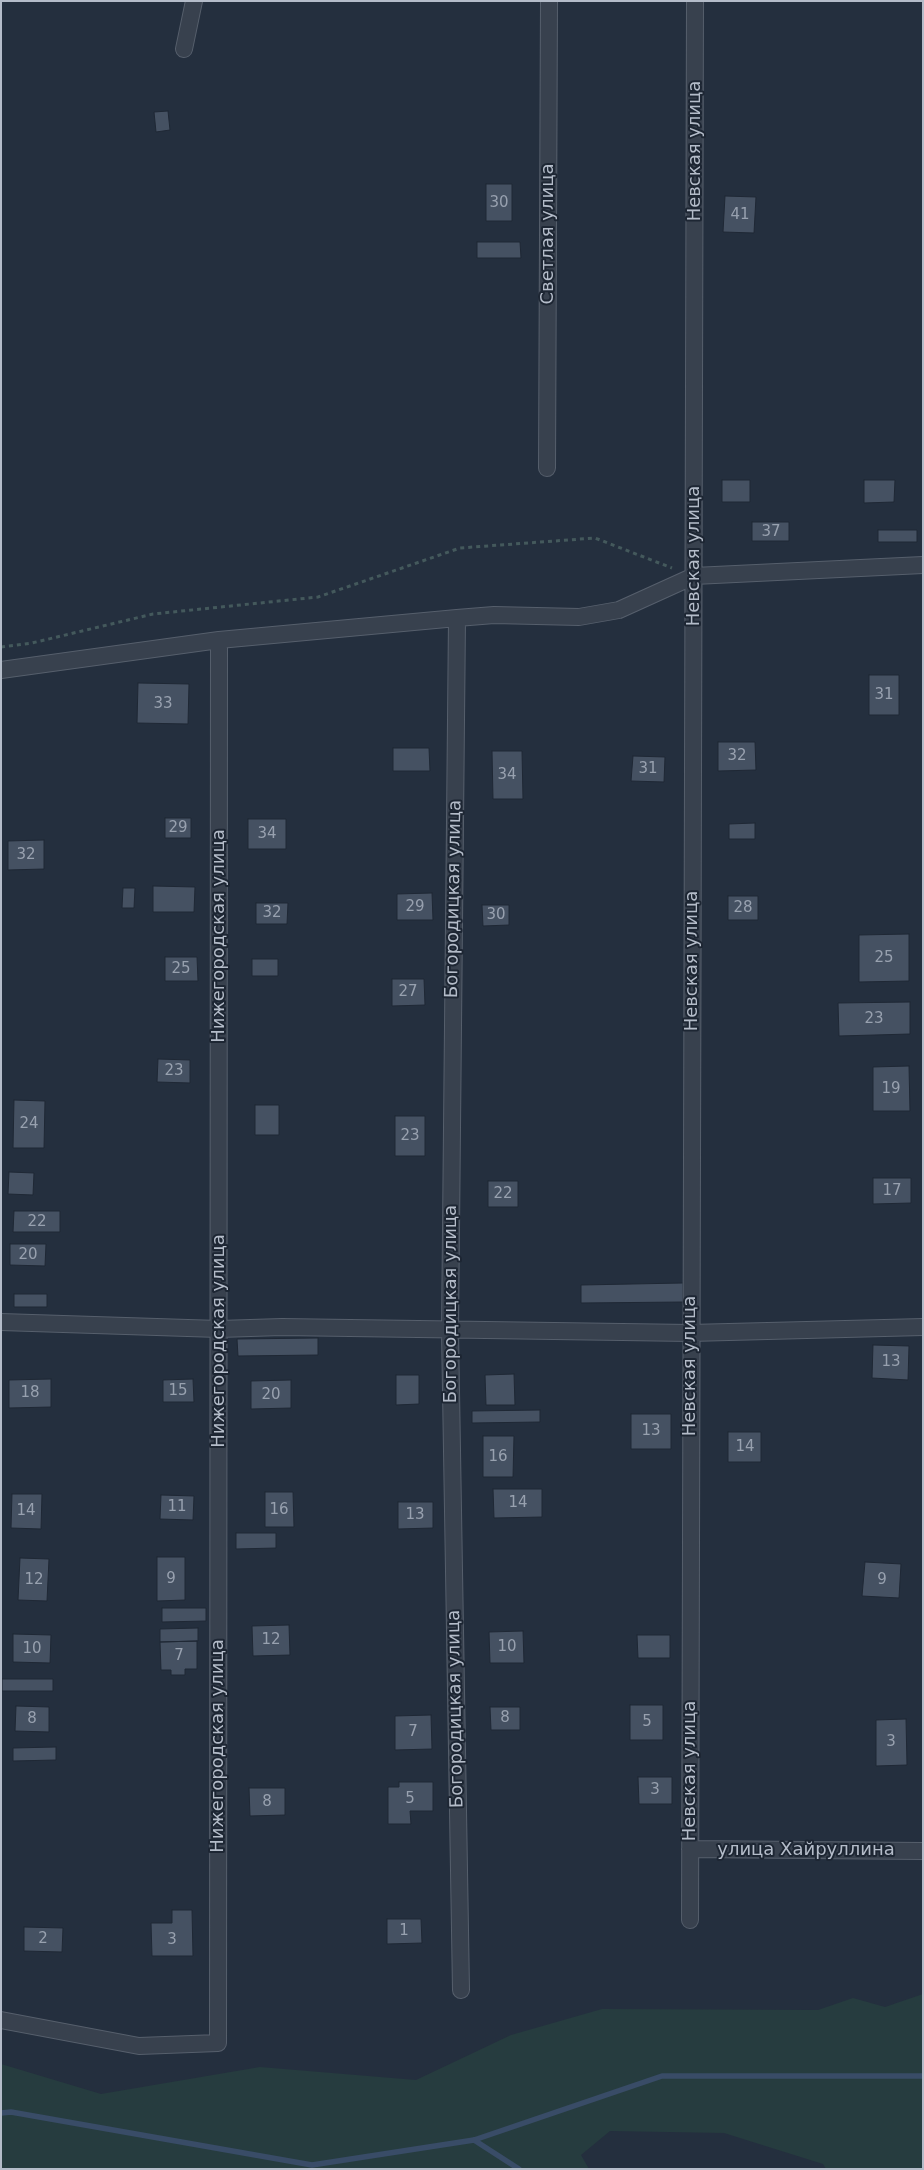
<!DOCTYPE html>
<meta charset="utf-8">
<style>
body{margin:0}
#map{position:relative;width:924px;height:2170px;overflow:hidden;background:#242f3e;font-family:"DejaVu Sans",sans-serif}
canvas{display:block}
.frame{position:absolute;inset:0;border:2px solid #b4bcc9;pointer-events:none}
</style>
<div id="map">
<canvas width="924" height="2170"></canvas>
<div class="frame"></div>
</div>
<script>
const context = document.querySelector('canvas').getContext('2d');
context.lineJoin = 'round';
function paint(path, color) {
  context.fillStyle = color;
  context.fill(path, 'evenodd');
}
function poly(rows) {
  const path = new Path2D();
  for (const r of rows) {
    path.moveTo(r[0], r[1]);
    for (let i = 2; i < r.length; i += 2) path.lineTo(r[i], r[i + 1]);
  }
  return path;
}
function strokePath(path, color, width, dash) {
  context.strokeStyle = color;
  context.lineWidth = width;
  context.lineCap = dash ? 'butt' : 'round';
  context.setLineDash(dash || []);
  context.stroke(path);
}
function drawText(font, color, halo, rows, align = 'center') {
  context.font = font + ' "DejaVu Sans",sans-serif';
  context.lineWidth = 4;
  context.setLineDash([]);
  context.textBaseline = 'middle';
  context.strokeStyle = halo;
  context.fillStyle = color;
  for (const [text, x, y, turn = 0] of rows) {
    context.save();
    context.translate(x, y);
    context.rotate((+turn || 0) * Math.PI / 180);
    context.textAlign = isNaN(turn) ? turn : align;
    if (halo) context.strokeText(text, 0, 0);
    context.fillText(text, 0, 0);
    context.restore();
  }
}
const green = poly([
 [923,1994,923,2169,826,2169,823,2164,724,2133,610,2131,581,2155,589,2169,1,2169,1,2064,101,2094,260,2067,416,2080,511,2035,602,2009,818,2010,853,1998,885,2007]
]);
const stream = poly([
 [1,2113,11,2112,312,2165,474,2140,662,2076,923,2076],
 [474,2140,519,2169]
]);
const building = poly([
 [168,111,170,130,156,132,154,112,168,111],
 [486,184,512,184,512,221,486,221,486,184],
 [725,196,756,197,754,233,723,232,725,196],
 [477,242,520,242,521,258,477,258,477,242],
 [722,480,750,480,750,502,722,502,722,480],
 [864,480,895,480,894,502,864,503,864,480],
 [752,522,789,522,789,541,752,541,752,522],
 [878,530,917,530,917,542,878,542,878,530],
 [869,675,899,675,899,715,869,715,869,675],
 [138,683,189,684,188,724,137,723,138,683],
 [718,742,755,742,756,770,718,771,718,742],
 [393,748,429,748,430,771,393,771,393,748],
 [492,751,522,751,523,799,493,799,492,751],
 [633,756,665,757,664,782,631,781,633,756],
 [165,818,191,818,191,838,165,838,165,818],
 [248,819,286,819,286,849,248,849,248,819],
 [755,823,755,839,729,839,729,824,755,823],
 [44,840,44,869,8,870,8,841,44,840],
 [153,886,195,887,194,912,153,912,153,886],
 [123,888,135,888,134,908,122,908,123,888],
 [432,893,433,920,397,920,397,894,432,893],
 [728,896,758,896,758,920,728,920,728,896],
 [256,903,288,903,287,924,256,924,256,903],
 [482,905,509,905,509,925,483,926,482,905],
 [909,934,909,981,859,982,859,935,909,934],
 [165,957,197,957,198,981,165,981,165,957],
 [252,959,278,959,278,976,252,976,252,959],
 [392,979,424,979,425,1005,392,1006,392,979],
 [910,1002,910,1034,839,1036,838,1003,910,1002],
 [158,1059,190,1060,190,1083,157,1082,158,1059],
 [909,1066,910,1111,873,1111,873,1067,909,1066],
 [14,1100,45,1101,44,1148,13,1148,14,1100],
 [255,1105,279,1105,279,1135,255,1135,255,1105],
 [395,1116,425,1116,425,1156,395,1156,395,1116],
 [9,1172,34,1173,33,1195,8,1194,9,1172],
 [873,1178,911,1178,911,1203,873,1204,873,1178],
 [488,1181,518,1181,518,1207,488,1207,488,1181],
 [14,1211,60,1211,60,1232,13,1232,14,1211],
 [10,1244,46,1244,45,1266,10,1265,10,1244],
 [683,1283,683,1302,581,1303,581,1285,683,1283],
 [14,1294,47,1294,47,1307,14,1307,14,1294],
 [318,1338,318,1355,238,1356,237,1339,318,1338],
 [873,1345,909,1346,908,1380,872,1378,873,1345],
 [514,1374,515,1405,486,1405,485,1375,514,1374],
 [396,1375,419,1375,419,1404,396,1405,396,1375],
 [51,1379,51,1407,9,1408,9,1380,51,1379],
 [193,1379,194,1402,163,1402,163,1380,193,1379],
 [291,1380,291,1408,251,1409,251,1381,291,1380],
 [540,1410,540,1422,472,1423,472,1411,540,1410],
 [631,1414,671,1414,671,1449,631,1449,631,1414],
 [728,1432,761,1432,761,1462,728,1462,728,1432],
 [483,1436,514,1436,513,1477,483,1477,483,1436],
 [493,1489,542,1489,542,1517,494,1518,493,1489],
 [265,1492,293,1492,294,1527,265,1527,265,1492],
 [12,1494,42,1494,41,1529,11,1528,12,1494],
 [161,1495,194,1496,193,1520,160,1519,161,1495],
 [398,1502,433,1502,433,1528,398,1529,398,1502],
 [236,1533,276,1533,276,1548,236,1549,236,1533],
 [157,1557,185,1557,185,1600,157,1601,157,1557],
 [20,1558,49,1559,47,1601,18,1600,20,1558],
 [865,1562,901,1564,899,1598,862,1596,865,1562],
 [162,1608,206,1608,206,1621,162,1622,162,1608],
 [289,1625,290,1655,253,1656,252,1626,289,1625],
 [198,1628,198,1641,160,1642,160,1629,198,1628],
 [523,1631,524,1663,490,1663,489,1632,523,1631],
 [13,1634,51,1635,50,1663,13,1662,13,1634],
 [637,1635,670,1635,670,1658,638,1658,637,1635],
 [197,1641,197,1669,185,1669,185,1675,171,1675,171,1670,161,1670,160,1642,197,1641],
 [2,1679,53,1679,53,1691,2,1691,2,1679],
 [630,1705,663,1705,663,1740,630,1740,630,1705],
 [16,1706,49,1707,49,1732,15,1731,16,1706],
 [490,1707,520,1707,520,1730,491,1730,490,1707],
 [431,1715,432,1749,395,1750,395,1716,431,1715],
 [906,1719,907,1765,876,1766,876,1720,906,1719],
 [56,1747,56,1760,13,1761,13,1748,56,1747],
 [638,1777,672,1777,672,1804,639,1804,638,1777],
 [399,1782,433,1782,433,1811,410,1811,411,1824,388,1824,388,1787,399,1787,399,1782],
 [249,1788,285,1788,285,1815,250,1816,249,1788],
 [172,1910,192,1910,193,1956,152,1956,151,1923,172,1923,172,1910],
 [387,1919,421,1919,422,1943,387,1944,387,1919],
 [24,1927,63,1928,62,1952,24,1951,24,1927]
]);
const path = poly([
 [1,647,32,643,153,614,318,597,460,548,595,538,672,568]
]);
const street = poly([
 [184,49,194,1],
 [547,468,549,1],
 [457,618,450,1331,461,1990],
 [1,670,219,640,457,618,494,615,579,617,619,610,694,576,923,565],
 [1,1322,219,1329,282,1327,690,1333,923,1327],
 [690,1849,923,1851],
 [690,1920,695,1],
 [1,2020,139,2046,218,2043,219,640]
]);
const numberNames = [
 ["30",499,203],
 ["41",740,215],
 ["37",771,532],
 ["31",884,695],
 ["33",163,704],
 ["32",737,756],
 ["31",648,769],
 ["34",507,775],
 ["29",178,828],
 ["34",267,834],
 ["32",26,855],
 ["29",415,907],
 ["28",743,908],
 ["32",272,913],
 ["30",496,915],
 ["25",884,958],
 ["25",181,969],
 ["27",408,992],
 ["23",874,1019],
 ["23",174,1071],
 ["19",891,1089],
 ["24",29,1124],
 ["23",410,1136],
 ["17",892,1191],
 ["22",503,1194],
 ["22",37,1222],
 ["20",28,1255],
 ["13",891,1362],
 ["15",178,1391],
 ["18",30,1393],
 ["20",271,1395],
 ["13",651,1431],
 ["14",745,1447],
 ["16",498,1457],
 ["14",518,1503],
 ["11",177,1507],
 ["16",279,1510],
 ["14",26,1511],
 ["13",415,1515],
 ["9",171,1579],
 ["12",34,1580],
 ["9",882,1580],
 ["12",271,1640],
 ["10",507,1647],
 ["10",32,1649],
 ["7",179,1656],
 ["8",505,1718],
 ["8",32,1719],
 ["5",647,1722],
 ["7",413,1732],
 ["3",891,1742],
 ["3",655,1790],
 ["5",410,1799],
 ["8",267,1802],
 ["1",404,1931],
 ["2",43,1939],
 ["3",172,1940]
];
const streetNames = [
 ["Невская улица",695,151,-90],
 ["Светлая улица",548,234,-90],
 ["Невская улица",694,556,-90],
 ["Богородицкая улица",454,899,-89],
 ["Нижегородская улица",219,936,-90],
 ["Невская улица",692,961,-90],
 ["Богородицкая улица",451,1304,-90],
 ["Нижегородская улица",219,1341,-90],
 ["Невская улица",690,1366,-90],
 ["Богородицкая улица",456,1709,-91],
 ["Нижегородская улица",218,1746,-90],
 ["Невская улица",690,1771,-90],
 ["улица Хайруллина",806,1850]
];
paint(green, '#263c3f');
strokePath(stream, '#394c67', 5.5);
paint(building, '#455162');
strokePath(building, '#1f2835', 1);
strokePath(street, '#565f6c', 18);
strokePath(path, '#44595c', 3, [4, 4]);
strokePath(street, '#38414e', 16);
drawText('15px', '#98a1af', null, numberNames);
drawText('18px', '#b4bcc9', '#1d2633', streetNames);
</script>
